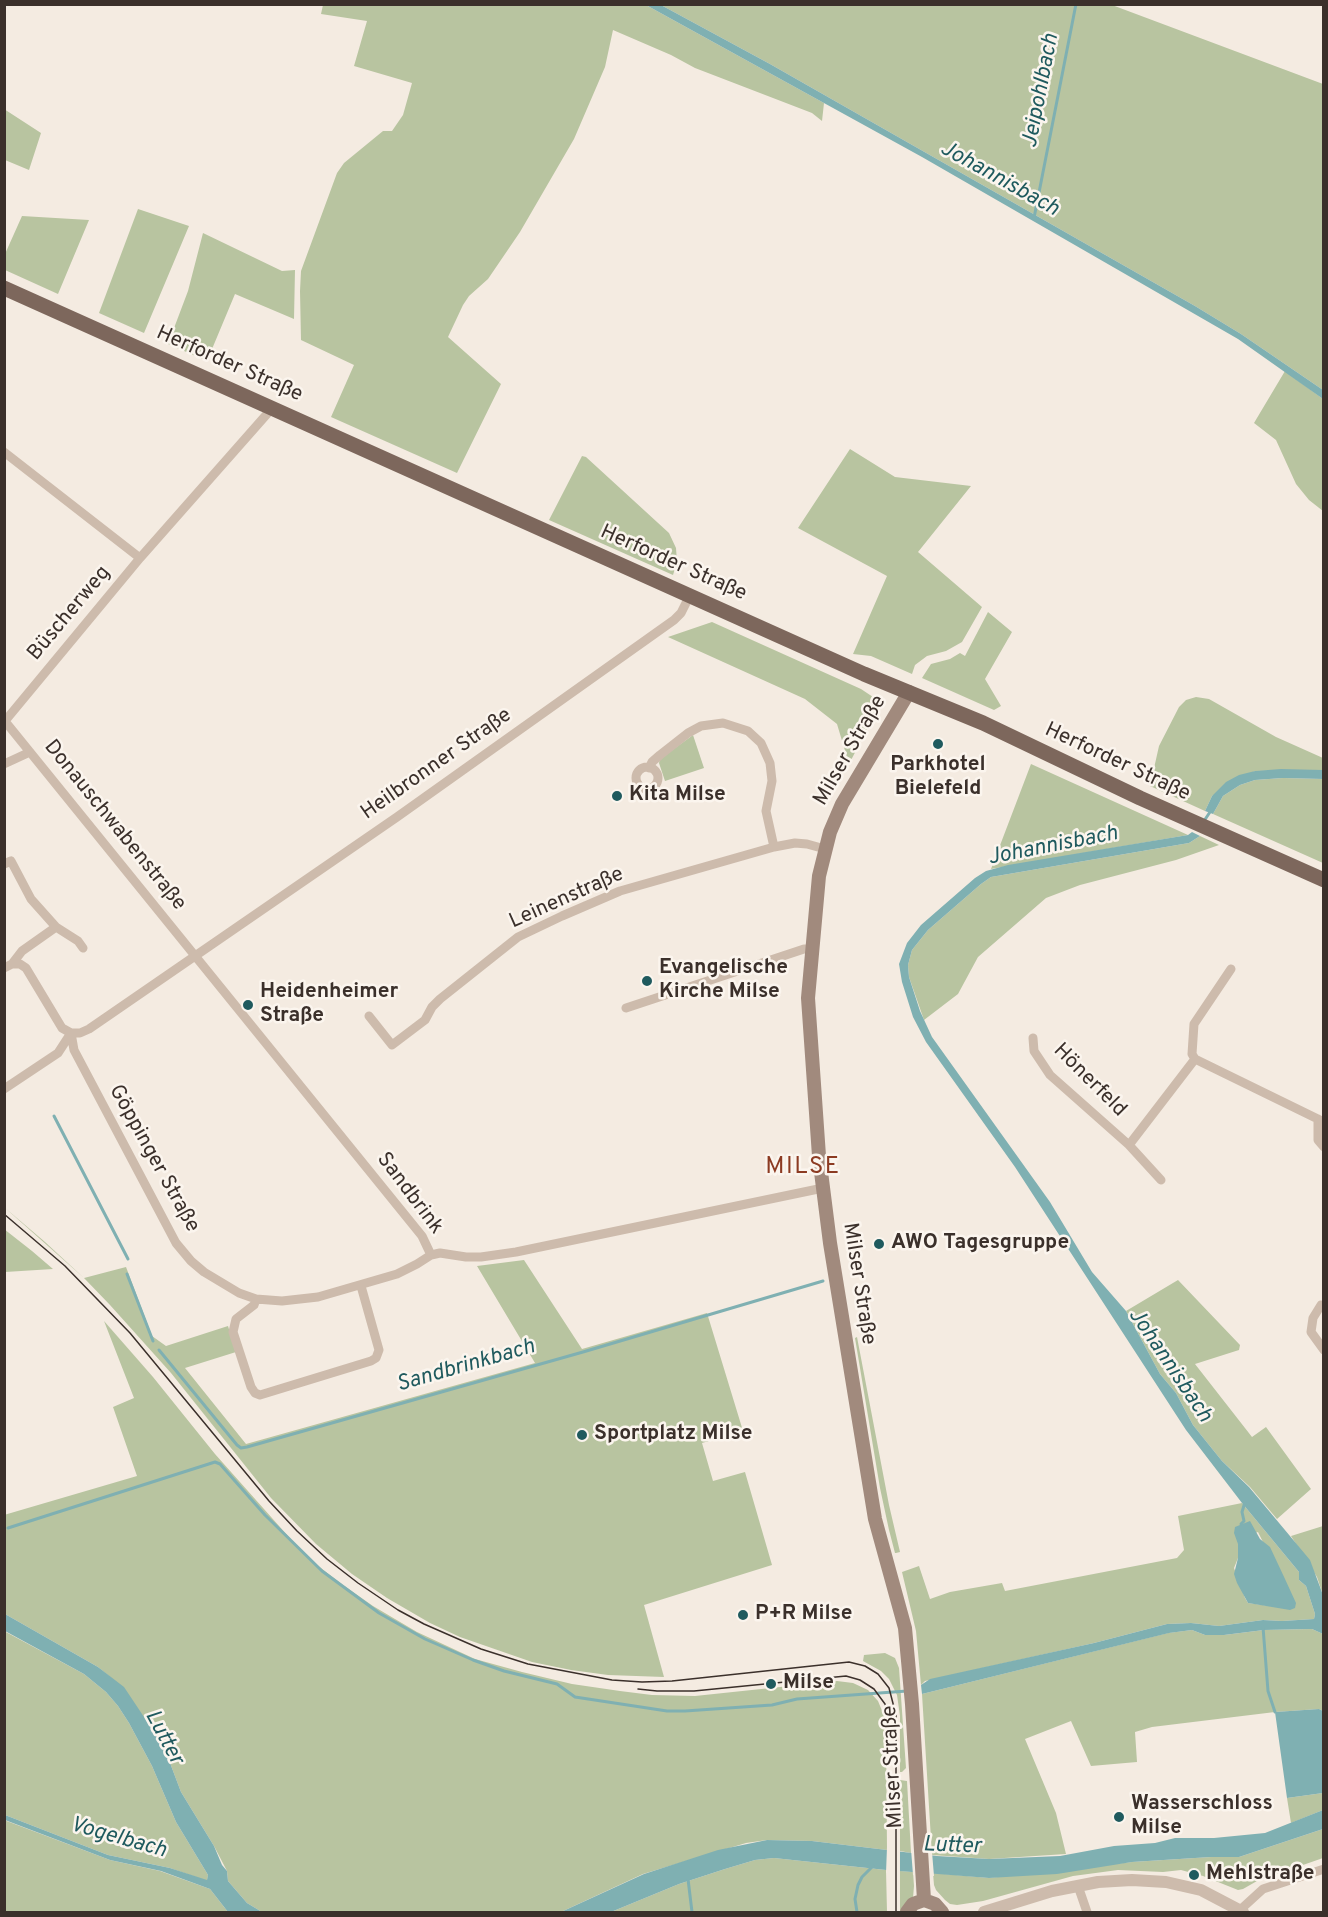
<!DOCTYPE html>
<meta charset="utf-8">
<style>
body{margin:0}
#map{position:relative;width:1328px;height:1917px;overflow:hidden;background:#f4ebe1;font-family:Overpass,sans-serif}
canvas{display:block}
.frame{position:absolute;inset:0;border:6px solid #3b302b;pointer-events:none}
</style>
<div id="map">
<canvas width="1328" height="1917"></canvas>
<div class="frame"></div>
</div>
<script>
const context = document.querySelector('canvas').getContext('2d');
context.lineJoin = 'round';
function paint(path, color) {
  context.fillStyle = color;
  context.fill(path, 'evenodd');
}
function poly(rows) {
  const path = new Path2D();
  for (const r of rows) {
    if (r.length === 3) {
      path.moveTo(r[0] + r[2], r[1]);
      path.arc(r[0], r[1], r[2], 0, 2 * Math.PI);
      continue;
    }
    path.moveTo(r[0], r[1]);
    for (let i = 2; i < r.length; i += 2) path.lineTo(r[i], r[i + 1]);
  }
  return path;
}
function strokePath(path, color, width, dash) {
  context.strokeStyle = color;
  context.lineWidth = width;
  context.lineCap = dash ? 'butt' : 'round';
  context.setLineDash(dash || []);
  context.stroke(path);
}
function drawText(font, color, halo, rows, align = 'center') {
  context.font = font + ' Overpass,sans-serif';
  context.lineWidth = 5;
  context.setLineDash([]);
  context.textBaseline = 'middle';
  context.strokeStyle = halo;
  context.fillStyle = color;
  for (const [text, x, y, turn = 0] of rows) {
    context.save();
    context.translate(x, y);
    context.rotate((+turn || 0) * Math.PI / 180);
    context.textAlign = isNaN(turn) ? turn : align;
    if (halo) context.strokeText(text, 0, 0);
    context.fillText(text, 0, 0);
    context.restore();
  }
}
const green = poly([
 [323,5,646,5,824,103,822,121,812,113,695,68,671,55,613,30,605,67,574,139,520,232,488,279,469,296,463,305,448,337,501,384,457,473,331,417,354,365,301,340,300,291,301,271,337,173,344,163,383,131,392,131,403,115,412,83,354,66,367,21,321,14],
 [661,5,1112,5,1323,84,1323,390,1241,334,1195,306,770,64],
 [4,109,41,133,29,170,5,160],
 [138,209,189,226,144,333,99,313],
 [22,216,89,220,58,294,5,270,5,254],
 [203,233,282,271,295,270,294,319,235,294,207,361,168,344,188,291],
 [1285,371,1323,399,1323,511,1309,500,1296,484,1276,440,1254,423],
 [850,449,895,477,971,486,918,552,982,607,962,642,946,651,927,656,915,665,912,674,871,656,853,654,887,576,798,528],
 [582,456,586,457,669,533,676,548,677,562,673,575,549,520],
 [988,612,1012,632,985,679,1001,706,994,710,922,678,931,664,950,659,960,653,965,656],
 [712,622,861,689,873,697,876,703,873,718,849,764,837,724,805,699,668,637],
 [1196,697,1209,699,1276,737,1323,758,1323,770,1255,771,1212,796,1205,811,1150,786,1159,746,1179,707,1186,700],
 [693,735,704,768,665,781,659,763,660,759],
 [1031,764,1188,835,991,869],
 [1283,778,1323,779,1323,863,1213,814,1223,796,1240,785,1255,780],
 [1200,836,1219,845,1176,860,1080,885,1046,898,978,957,958,994,924,1020,909,977,908,965,912,950,928,930,981,884,991,877,1189,843],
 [4,1207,45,1242,84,1278,126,1267,152,1336,166,1346,228,1326,236,1352,185,1368,246,1444,535,1363,477,1266,524,1260,582,1349,707,1313,743,1431,702,1443,713,1481,745,1472,772,1565,644,1605,664,1677,608,1675,571,1670,532,1662,460,1637,430,1623,387,1598,352,1574,316,1544,271,1498,171,1373,110,1305,84,1278],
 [4,1229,32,1251,53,1269,5,1272],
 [1178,1280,1240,1345,1239,1350,1195,1364,1252,1437,1266,1427,1311,1489,1277,1519,1250,1487,1222,1461,1193,1425,1176,1393,1160,1374,1126,1311],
 [104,1321,153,1377,215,1454,296,1545,317,1565,343,1585,373,1606,417,1632,475,1659,522,1672,572,1684,620,1691,652,1695,695,1696,837,1681,853,1683,868,1690,878,1701,885,1718,886,1729,887,1850,812,1841,767,1840,746,1843,643,1874,561,1912,343,1912,342,1911,324,1911,323,1912,262,1912,247,1903,228,1881,227,1871,214,1846,181,1792,164,1747,109,1676,98,1667,5,1614,4,1515,137,1476,113,1407,134,1398],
 [857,1337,889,1505,900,1552,896,1553,895,1553,889,1530,880,1488,855,1338],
 [1242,1503,1299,1572,1299,1580,1306,1586,1315,1614,1314,1619,1282,1621,1263,1620,1219,1626,1191,1623,1167,1624,1094,1643,925,1681,921,1685,916,1631,902,1572,919,1566,930,1599,950,1592,1002,1583,1005,1591,1177,1558,1184,1550,1178,1516],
 [1258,1532,1263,1542,1270,1606,1248,1603,1245,1598,1234,1568,1238,1558,1238,1540],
 [1323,1526,1323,1595,1317,1577,1291,1536],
 [1312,1629,1323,1634,1323,1711,1319,1709,1275,1712,1152,1727,1135,1732,1137,1762,1091,1766,1071,1721,1025,1739,1056,1813,1066,1854,989,1859,932,1855,922,1694,1168,1633,1192,1630,1205,1635,1224,1635,1264,1630],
 [4,1631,84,1674,106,1692,118,1706,129,1723,152,1766,176,1822,208,1875,207,1881,170,1868,108,1855,5,1815],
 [885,1653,895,1658,899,1668,906,1768,902,1772,900,1772,900,1716,897,1695,889,1679,881,1671,863,1661,864,1655],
 [900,1780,907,1781,911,1853,900,1851],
 [1323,1793,1323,1810,1291,1823,1287,1798],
 [4,1820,110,1860,160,1871,210,1889,228,1912,5,1912],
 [1323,1829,1323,1858,1257,1881,1243,1889,1238,1890,1203,1876,1181,1870,1163,1872,1118,1870,1073,1876,983,1901,957,1905,950,1904,945,1900,936,1890,934,1885,933,1873,989,1878,1132,1862,1211,1857,1239,1857],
 [774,1858,886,1870,887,1912,611,1912,679,1884,725,1869,755,1860],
 [900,1871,913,1872,914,1886,913,1898,902,1912,900,1912]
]);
const water = poly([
 [646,5,661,5,770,64,1195,306,1241,334,1323,390,1323,399,1238,339,922,157],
 [1281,769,1323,770,1323,779,1283,778,1255,780,1240,785,1223,796,1213,814,1205,811,1212,796,1226,782,1239,775,1255,771],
 [1192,832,1200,836,1189,843,991,877,981,884,928,930,912,950,908,965,909,977,920,1011,932,1037,1050,1202,1092,1272,1126,1311,1160,1374,1176,1393,1193,1425,1222,1461,1249,1487,1310,1560,1323,1595,1323,1634,1312,1629,1264,1630,1224,1635,1205,1635,1192,1630,1169,1633,922,1694,921,1685,930,1679,1094,1643,1167,1624,1191,1623,1219,1626,1263,1620,1282,1621,1314,1619,1315,1614,1306,1586,1299,1580,1299,1572,1242,1503,1186,1430,1015,1167,926,1042,913,1017,902,982,899,964,907,943,921,925,975,878,986,871,1008,865,1188,835],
 [1250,1521,1260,1539,1270,1547,1285,1579,1296,1603,1295,1608,1290,1610,1248,1603,1237,1583,1234,1574,1238,1558,1238,1544,1234,1533,1235,1527],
 [5,1614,98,1667,124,1687,164,1747,181,1792,214,1846,222,1865,227,1871,228,1881,247,1903,262,1912,228,1912,210,1889,161,1871,110,1860,5,1820,5,1815,108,1855,170,1868,207,1880,208,1875,176,1822,152,1766,129,1723,118,1706,106,1692,84,1674,5,1631],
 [1319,1709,1323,1711,1323,1793,1287,1798,1275,1712],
 [1323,1810,1323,1829,1239,1857,1211,1857,1132,1862,1057,1874,989,1878,886,1870,774,1858,755,1860,725,1869,679,1884,611,1912,561,1912,644,1874,718,1850,767,1840,812,1841,937,1856,989,1859,1060,1856,1114,1846,1155,1843,1175,1838,1214,1838,1265,1833]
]);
const pier = poly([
 [887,1847,900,1848,900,1874,886,1873],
 [911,1849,932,1852,934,1876,913,1875]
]);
const stream = poly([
 [1034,218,1076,4],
 [1204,821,1212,809],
 [54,1116,128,1259],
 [127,1274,153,1341],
 [159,1350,237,1445,241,1448,247,1447,583,1352,823,1281],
 [1241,1524,1244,1521,1242,1512,1245,1502],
 [8,1528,215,1462,220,1464,265,1515,322,1571,379,1613,425,1639,473,1660,504,1671,557,1684,575,1697,667,1711,685,1711,772,1705,797,1699,907,1691],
 [1263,1627,1268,1691,1275,1712],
 [688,1879,692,1912],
 [857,1912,855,1899,858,1885,862,1877,873,1866]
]);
const minor = poly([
 [4,452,140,558],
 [4,720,422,1236,431,1255],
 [5,721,140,558,267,414,270,407],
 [4,764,30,752],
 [647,778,11],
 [649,768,652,762,660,755,688,733,701,726,723,723,748,731,761,743,770,763,772,781,766,811,774,847],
 [4,864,11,861,31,899,56,927,22,951,12,964],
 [56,927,78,941,83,948],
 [4,968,12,964,20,964,26,968,62,1028,71,1033,80,1033,89,1029,397,817,674,620,681,613,690,595],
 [626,1008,804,949,811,949],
 [369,1016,392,1045,425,1020,432,1007,440,999,518,937,562,916,620,891,774,847,795,843,807,844,825,849],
 [71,1033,74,1050,176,1243,191,1261,204,1272,239,1293,256,1299,282,1301,318,1297,397,1274,417,1264,431,1255,440,1253,466,1257,481,1257,516,1252,823,1188],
 [1033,1038,1034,1051,1050,1075,1129,1145,1161,1180],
 [1195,1059,1324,1122],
 [1195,1059,1192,1054,1194,1024,1231,969],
 [4,1089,58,1053,71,1033],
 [1318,1119,1318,1140,1324,1147],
 [1129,1145,1195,1059],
 [256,1299,254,1305,236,1319,233,1332,251,1387,255,1393,260,1395,371,1361,376,1358,379,1350,361,1286],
 [1321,1305,1313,1318,1311,1332,1324,1350],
 [1078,1886,1087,1912],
 [1240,1910,1263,1889,1324,1869]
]);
const tertiary = poly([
 [984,1912,1052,1891,1098,1882,1132,1880,1166,1882,1201,1890,1243,1912]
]);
const secondary = poly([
 [909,692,842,804,830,832,819,876,808,998,819,1156,830,1243,875,1519,905,1628,912,1704,924,1900],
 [907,1912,913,1904,924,1900,935,1904,942,1912]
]);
const primary = poly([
 [4,288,864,674,983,723,1140,798,1324,880]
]);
const tram = poly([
 [4,1214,65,1266,130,1333,269,1501,297,1531,327,1559,358,1583,398,1610,424,1624,481,1649,528,1664,612,1680,642,1682,672,1681,849,1662,865,1666,878,1674,889,1688,896,1715,896,1912],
 [638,1689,657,1691,694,1691,846,1676,860,1680,874,1689,885,1704,890,1721]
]);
const markers = [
 [938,744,6,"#1f5a5e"],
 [617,796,6,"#1f5a5e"],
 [647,981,6,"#1f5a5e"],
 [248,1005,6,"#1f5a5e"],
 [879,1244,6,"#1f5a5e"],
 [582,1435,6,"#1f5a5e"],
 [743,1615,6,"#1f5a5e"],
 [771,1684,6,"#1f5a5e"],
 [1119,1817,6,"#1f5a5e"],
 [1194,1875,6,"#1f5a5e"]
];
const streetNames = [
 ["Herforder Straße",229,365,24],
 ["Herforder Straße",673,564,24],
 ["Büscherweg",70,614,-50],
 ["Milser Straße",851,751,-60],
 ["Herforder Straße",1117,763,25],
 ["Heilbronner Straße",437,765,-35],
 ["Donauschwabenstraße",114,826,51],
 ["Leinenstraße",567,899,-24],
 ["Hönerfeld",1089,1081,45],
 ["Göppinger Straße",153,1159,61],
 ["Sandbrink",409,1194,53],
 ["Milser Straße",858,1284,81],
 ["Milser Straße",894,1767,-93]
];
const poiNames = [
 ["Parkhotel",938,766,"center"],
 ["Bielefeld",938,790,"center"],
 ["Kita Milse",629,796],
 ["Evangelische",659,969],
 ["Kirche Milse",659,993],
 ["Heidenheimer",260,993],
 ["Straße",260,1017],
 ["AWO Tagesgruppe",891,1244],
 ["Sportplatz Milse",594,1435],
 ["P+R Milse",755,1615],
 ["Milse",783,1684],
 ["Wasserschloss",1131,1805],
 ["Milse",1131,1829],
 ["Mehlstraße",1206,1875]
];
const waterNames = [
 ["Jeipohlbach",1042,91,-79],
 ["Johannisbach",999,180,29],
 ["Johannisbach",1053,847,-11],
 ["Johannisbach",1169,1366,56],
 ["Sandbrinkbach",466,1367,-16],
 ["Lutter",163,1738,62],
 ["Vogelbach",118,1839,16],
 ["Lutter",952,1847,2]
];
const quarterNames = [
 ["MILSE",803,1168]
];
paint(green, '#b8c4a0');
paint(water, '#7fb0b2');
paint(pier, '#f4ebe1');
strokePath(stream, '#7fb0b2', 3);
strokePath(minor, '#cdbbac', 9);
strokePath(tertiary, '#cdbbac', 12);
strokePath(secondary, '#a18a7d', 14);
strokePath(primary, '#7d675c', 15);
strokePath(tram, '#3b302b', 1.5);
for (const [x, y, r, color] of markers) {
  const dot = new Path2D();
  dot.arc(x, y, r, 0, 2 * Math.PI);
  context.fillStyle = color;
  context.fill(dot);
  strokePath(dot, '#fbf5ee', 2);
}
drawText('21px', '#3b302b', '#fbf5ee', streetNames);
drawText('bold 21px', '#3b302b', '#fbf5ee', poiNames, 'left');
drawText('italic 22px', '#1f5a5e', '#fbf5ee', waterNames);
context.letterSpacing = '1.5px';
drawText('24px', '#8c3b22', '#fbf5ee', quarterNames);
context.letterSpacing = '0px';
</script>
